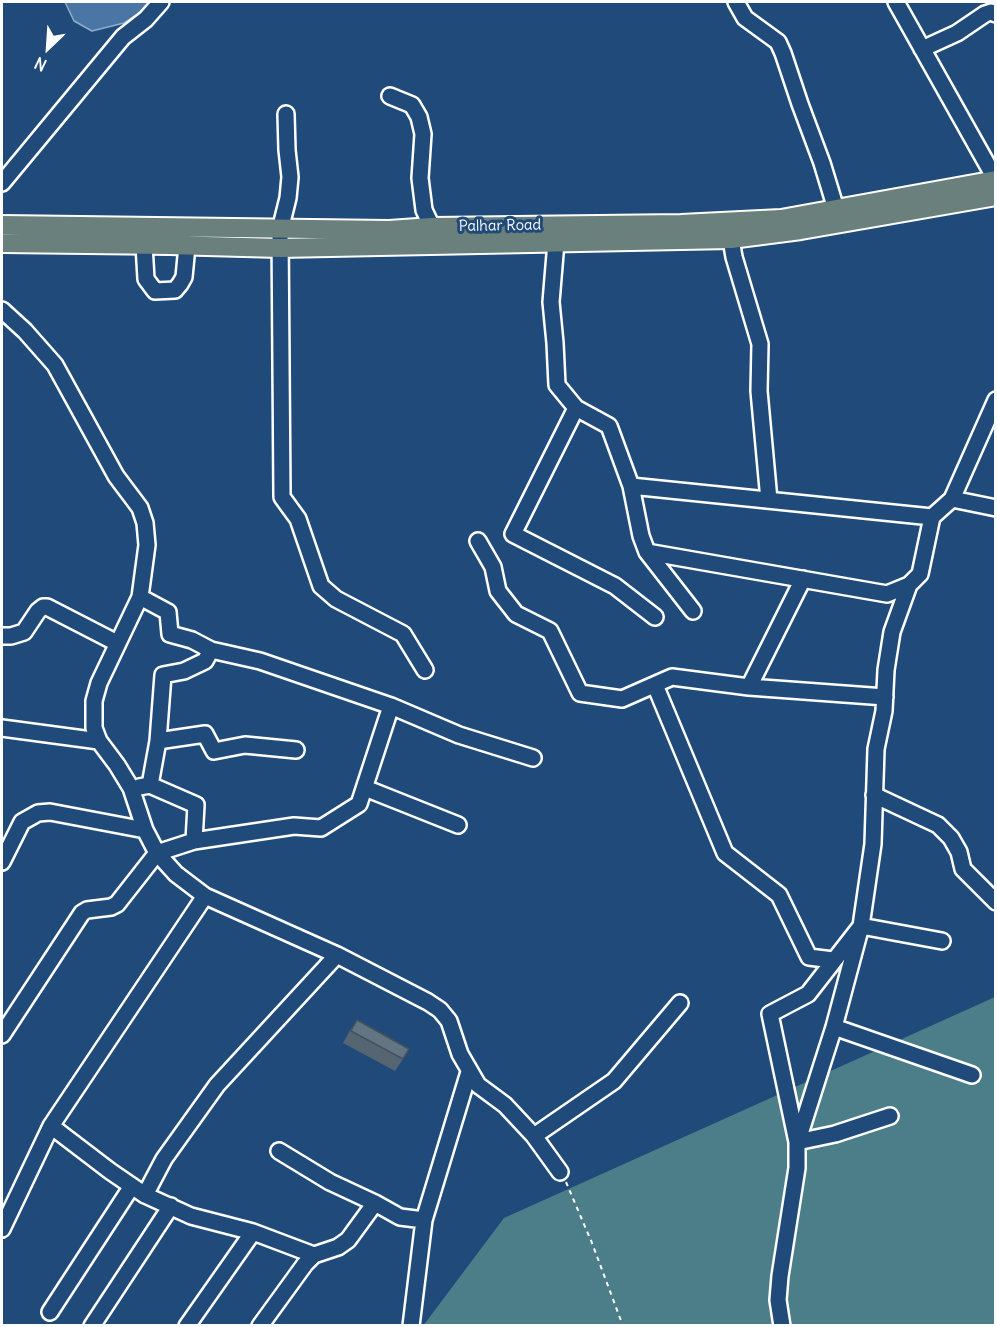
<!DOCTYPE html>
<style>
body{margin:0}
#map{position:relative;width:997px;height:1327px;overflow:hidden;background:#1f4a7a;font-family:Delius,sans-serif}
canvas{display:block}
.frame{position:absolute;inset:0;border:3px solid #fff;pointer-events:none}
.north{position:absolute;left:18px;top:18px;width:60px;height:60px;-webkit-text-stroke:4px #1f4a7a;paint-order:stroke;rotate:205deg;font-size:16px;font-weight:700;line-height:24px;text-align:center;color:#fff}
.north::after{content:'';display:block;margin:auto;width:21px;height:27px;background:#fff;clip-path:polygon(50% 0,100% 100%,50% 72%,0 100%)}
</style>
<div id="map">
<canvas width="997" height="1327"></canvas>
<div class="frame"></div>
<div class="north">N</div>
</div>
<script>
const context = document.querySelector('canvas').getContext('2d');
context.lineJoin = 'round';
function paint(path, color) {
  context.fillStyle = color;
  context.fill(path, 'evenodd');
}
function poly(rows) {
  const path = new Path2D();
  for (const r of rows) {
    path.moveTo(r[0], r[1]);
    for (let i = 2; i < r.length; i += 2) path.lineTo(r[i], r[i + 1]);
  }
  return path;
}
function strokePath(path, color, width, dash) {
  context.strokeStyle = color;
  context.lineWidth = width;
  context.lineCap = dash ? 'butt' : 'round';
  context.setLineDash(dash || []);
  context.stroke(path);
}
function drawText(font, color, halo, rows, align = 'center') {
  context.font = font + ' Delius,sans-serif';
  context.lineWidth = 6;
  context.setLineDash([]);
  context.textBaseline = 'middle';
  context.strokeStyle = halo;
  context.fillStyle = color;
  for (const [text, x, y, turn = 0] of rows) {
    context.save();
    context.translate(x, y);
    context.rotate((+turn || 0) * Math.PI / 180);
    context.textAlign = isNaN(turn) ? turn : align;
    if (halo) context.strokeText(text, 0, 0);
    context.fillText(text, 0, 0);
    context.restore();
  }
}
const green = poly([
 [995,997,995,1325,423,1326,504,1218]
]);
const water = poly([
 [65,2,153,2,146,9,124,23,92,31,74,21,65,2]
]);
const path = poly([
 [566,1182,592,1243,623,1326]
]);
const minor = poly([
 [736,2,745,18,778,42,783,53,800,104,822,163,836,209],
 [896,2,996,180],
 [922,49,957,33,985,14,991,12,996,14],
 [390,96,412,105,419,117,423,134,420,178,424,210,432,227],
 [286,114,287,150,290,177,288,198,280,230,282,497,298,519,321,586,336,599,403,634,425,670],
 [2,183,123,37,146,19,161,2],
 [731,239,734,257,760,344,759,391,769,500],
 [556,242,551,302,555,343,557,385,576,408,609,426,631,486,641,536,647,552,693,611],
 [144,245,146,279,155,291,175,290,180,284,184,277,187,246],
 [2,310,25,331,55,365,116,476,140,508,145,523,147,545,140,597,99,683,94,701,94,728,99,741,117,765,131,788,145,830,157,853,176,874,205,896,337,955,428,1002,440,1010,449,1021,460,1054,478,1085,505,1105,534,1136,560,1172],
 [576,408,513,534,615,586,655,617],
 [631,486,932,517,952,499,996,400],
 [952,499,996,508],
 [478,541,493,567,498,591,516,614,550,631,580,693,622,699,672,677,749,687,885,697],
 [647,552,887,594,909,585,920,574,932,517],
 [140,597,168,612,170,634,192,640,211,650,260,661,391,706,459,735,533,758],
 [2,636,11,636,24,632,38,611,43,607,47,607,117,643],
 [655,685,725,853,779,895,809,957,833,960],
 [749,687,803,579],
 [2,728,99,741],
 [158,741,205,734,214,751,245,745,296,750],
 [150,785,158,741,163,675,184,671,205,661,211,650],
 [139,787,150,785,196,805,194,841],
 [365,788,458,825],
 [874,795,938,825,951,838,959,852,963,869,996,902],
 [2,862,22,822,38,813,50,812,145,830],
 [834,1027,972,1075],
 [2,1035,82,913,87,910,111,907,117,904,157,853,194,841,294,826,321,828,359,804,391,706],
 [51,1126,110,1171,145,1195,191,1216,253,1232,314,1255],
 [534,1136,614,1081,680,1003],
 [798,1140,834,1027,861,926,942,941],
 [797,1142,835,1134,890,1116],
 [279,1151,330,1182,375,1203],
 [145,1195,164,1159,217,1085,337,955],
 [2,1229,51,1126,205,896],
 [50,1312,132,1186],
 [92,1326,171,1206],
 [187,1326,253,1232],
 [260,1326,305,1264,314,1255,338,1247,348,1240,375,1203,400,1217,424,1220],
 [411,1326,424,1220,469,1072],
 [782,1326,778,1300,780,1276,797,1168,797,1142,770,1014,808,994,861,926,873,844,876,749,884,711,886,670,892,632,909,585]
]);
const major = poly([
 [2,225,389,230,432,227,681,224,781,219,996,180],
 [2,243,169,245,280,248,731,239,801,230,996,196]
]);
const wall = poly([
 [357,1020,403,1059,395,1071,343,1043,349,1032]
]);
const building = poly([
 [357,1020,409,1049,403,1059,351,1031,357,1020]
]);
const streetNames = [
 ["Palhar Road",500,226,-1]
];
paint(green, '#4c7e8a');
paint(water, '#4976a5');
strokePath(water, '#92adc9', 1.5);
strokePath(minor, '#fff', 20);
strokePath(major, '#fff', 22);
strokePath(path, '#fff', 2, [4.5, 4.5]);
strokePath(minor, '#1f4a7a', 15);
strokePath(major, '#6a807c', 18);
paint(wall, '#556571');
paint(building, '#637583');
strokePath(building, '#45525c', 1.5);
drawText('15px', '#fff', '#1f4a7a', streetNames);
</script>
